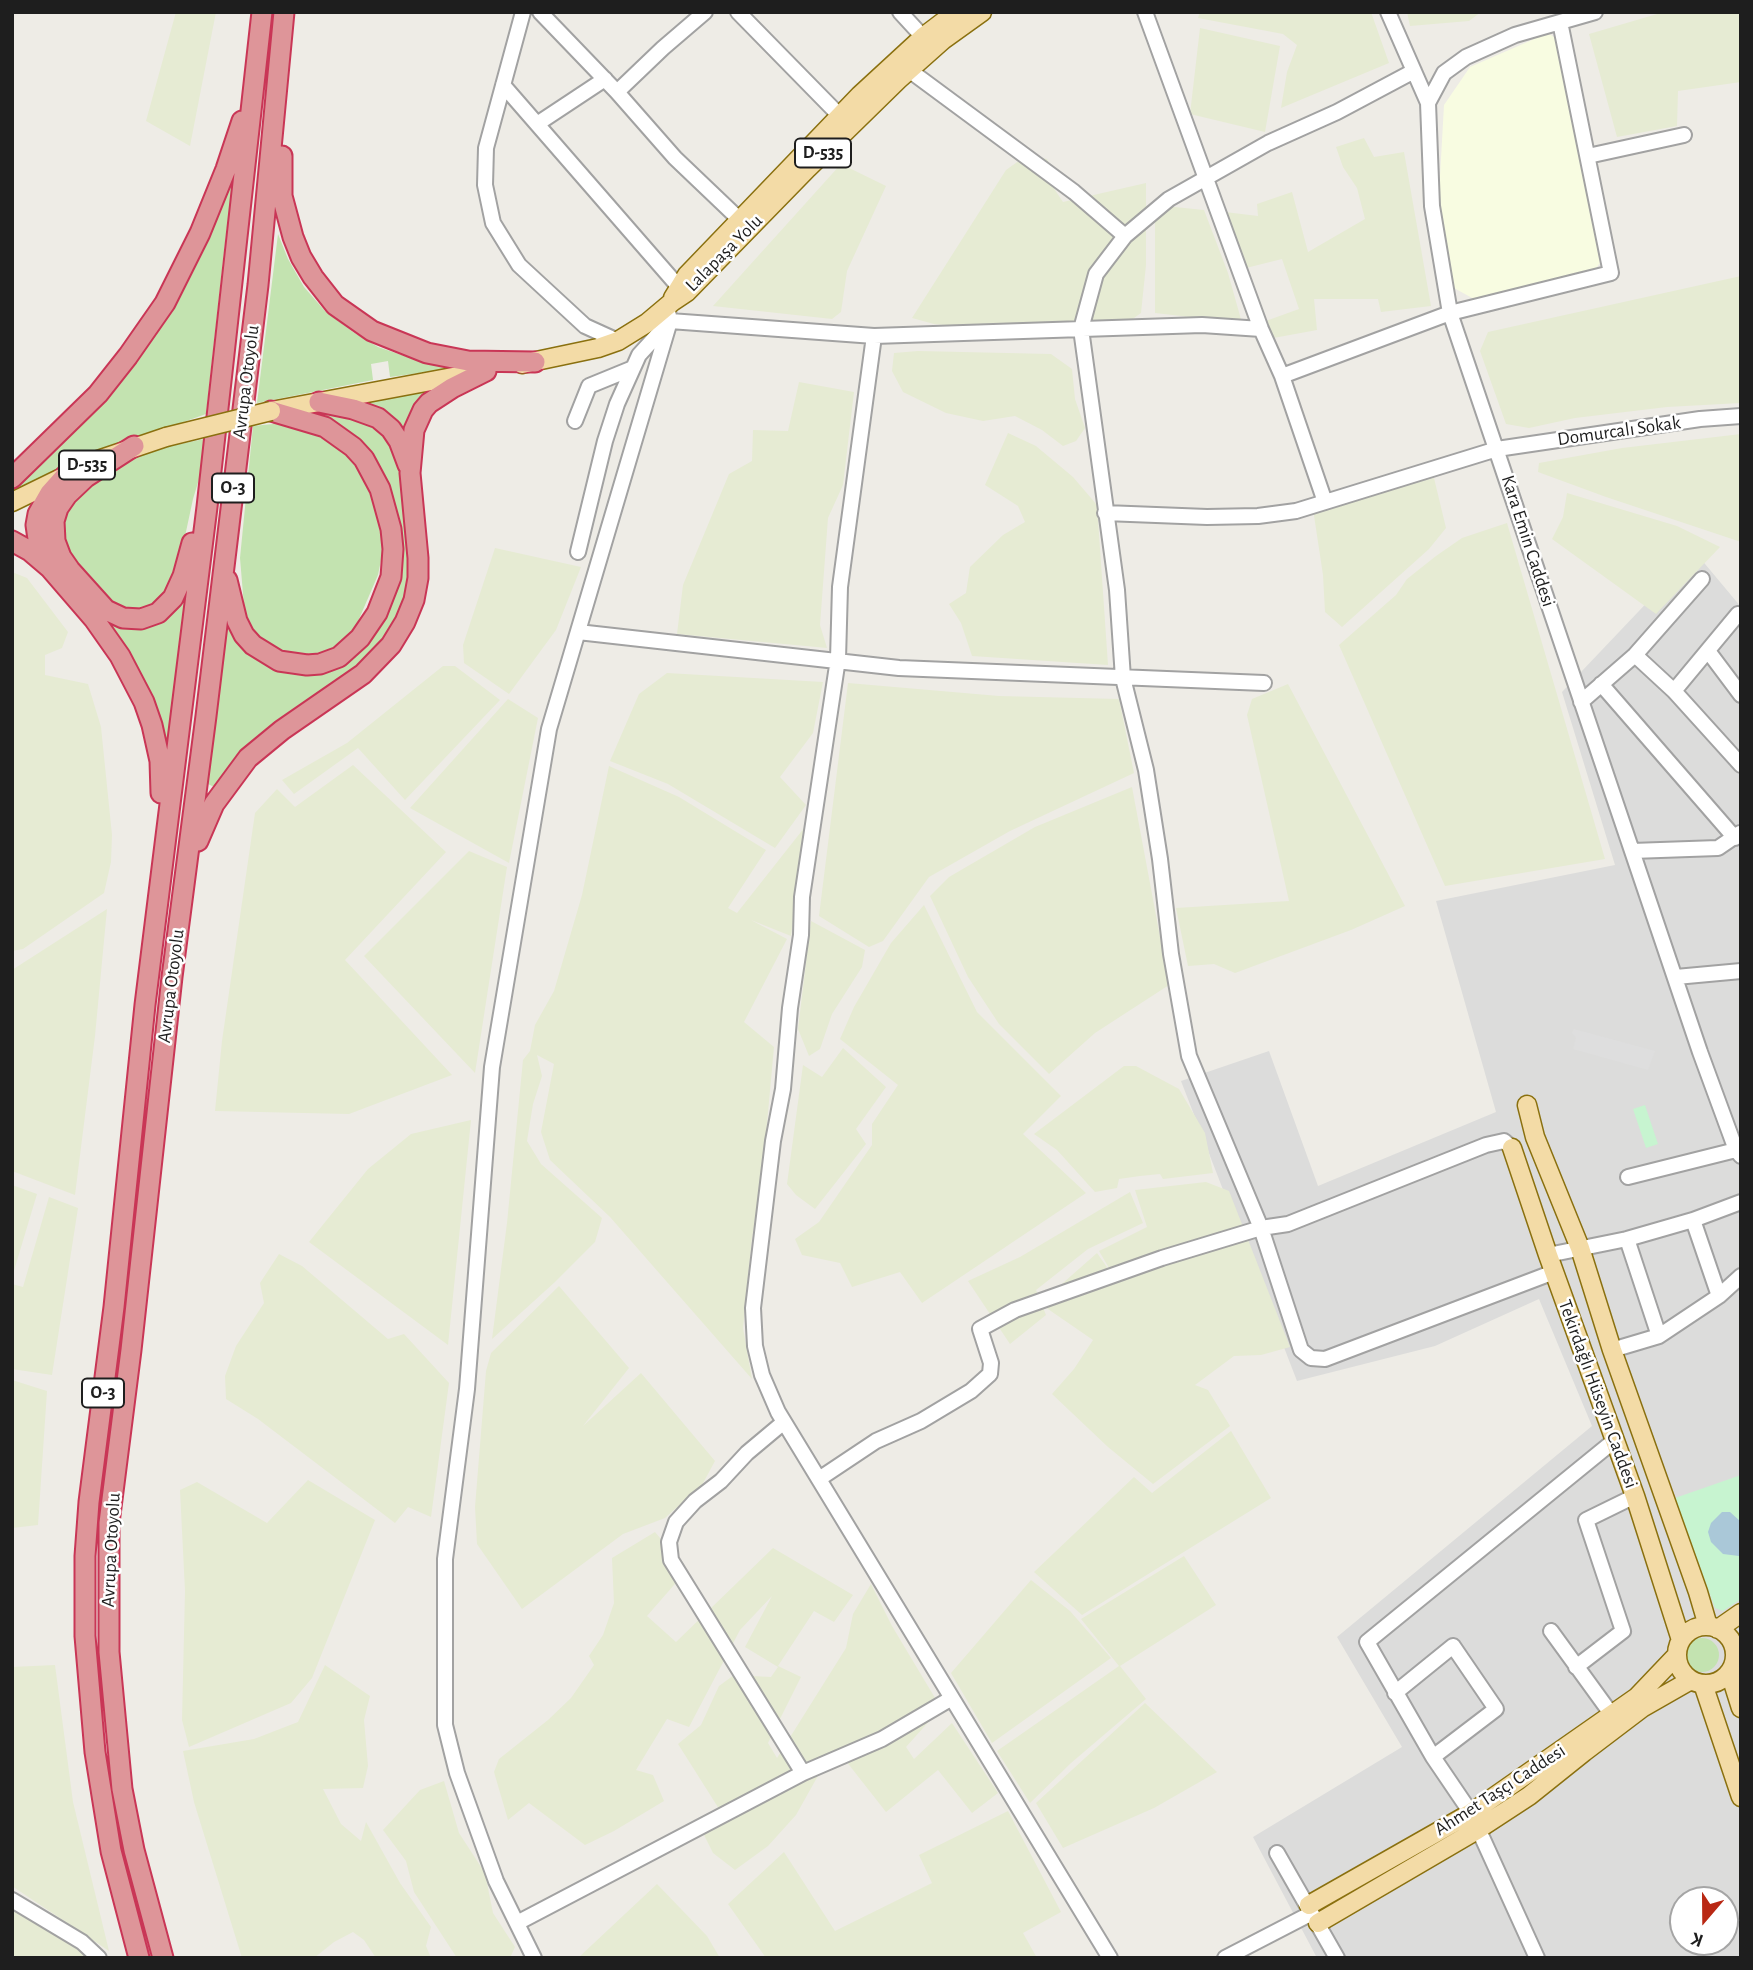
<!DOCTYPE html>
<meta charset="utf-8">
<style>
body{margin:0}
#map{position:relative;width:1753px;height:1970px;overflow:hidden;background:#eeece6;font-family:"Alegreya Sans",sans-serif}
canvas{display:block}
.frame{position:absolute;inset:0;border:14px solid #1e1e1e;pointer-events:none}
.north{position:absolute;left:1669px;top:1886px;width:70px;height:70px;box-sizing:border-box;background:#fff;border:2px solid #a5a5a5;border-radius:50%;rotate:200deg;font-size:19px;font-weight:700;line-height:28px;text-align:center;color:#1e1e1e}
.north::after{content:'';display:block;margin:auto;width:24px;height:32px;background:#b92814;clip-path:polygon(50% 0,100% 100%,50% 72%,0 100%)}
</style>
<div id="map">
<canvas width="1753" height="1970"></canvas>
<div class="frame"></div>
<div class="north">K</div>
</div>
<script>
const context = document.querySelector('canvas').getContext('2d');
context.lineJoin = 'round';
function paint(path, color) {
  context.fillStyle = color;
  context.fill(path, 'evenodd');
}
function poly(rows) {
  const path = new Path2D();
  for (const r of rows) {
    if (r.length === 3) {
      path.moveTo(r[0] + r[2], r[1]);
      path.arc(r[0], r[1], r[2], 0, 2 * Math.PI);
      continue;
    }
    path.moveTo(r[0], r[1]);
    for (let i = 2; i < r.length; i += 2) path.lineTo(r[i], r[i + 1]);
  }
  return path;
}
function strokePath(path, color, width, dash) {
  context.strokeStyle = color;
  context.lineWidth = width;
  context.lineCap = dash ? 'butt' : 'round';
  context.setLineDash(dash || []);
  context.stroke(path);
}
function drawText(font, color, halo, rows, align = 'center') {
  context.font = font + ' "Alegreya Sans",sans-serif';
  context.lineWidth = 5;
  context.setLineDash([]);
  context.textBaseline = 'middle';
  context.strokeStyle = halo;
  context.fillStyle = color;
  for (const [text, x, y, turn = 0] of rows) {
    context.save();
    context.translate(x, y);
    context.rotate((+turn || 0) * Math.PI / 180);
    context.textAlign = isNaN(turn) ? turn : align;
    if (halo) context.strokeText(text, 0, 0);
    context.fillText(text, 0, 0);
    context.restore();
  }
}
const residential = poly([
 [1695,552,1741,607,1741,1958,1317,1958,1253,1837,1402,1747,1337,1637,1592,1426,1539,1299,1435,1346,1297,1381,1181,1081,1269,1051,1318,1186,1496,1112,1436,901,1615,865,1562,692],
 [1683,1900,1725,1900,1725,1942,1683,1942]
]);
const education = poly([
 [1548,33,1558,40,1600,263,1592,273,1474,299,1454,288,1442,235,1439,194,1444,105,1470,67]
]);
const farmland = poly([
 [176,12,216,12,190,146,146,121],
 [1200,12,1371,12,1389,63,1281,108,1287,72,1297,45,1283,34,1198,18],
 [1407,12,1481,12,1469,21,1410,26],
 [1664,12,1741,12,1741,82,1678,91,1677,126,1617,137,1589,34],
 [1200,28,1280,46,1265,132,1190,114],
 [1364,138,1374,157,1404,152,1431,306,1381,312,1378,299,1314,299,1317,330,1268,339,1263,322,1299,309,1282,259,1246,268,1225,212,1258,216,1257,204,1292,192,1308,252,1365,219,1357,188,1343,167,1336,147],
 [1027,155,1047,159,1054,173,1053,187,1063,202,1146,183,1146,265,1141,313,1120,328,986,329,934,324,912,318,1006,170],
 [841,164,886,186,847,271,841,312,832,319,713,306],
 [1155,205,1204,210,1228,273,1242,323,1155,313],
 [1741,276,1741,403,1667,407,1575,418,1529,428,1506,424,1480,351,1488,332],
 [918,351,1051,354,1072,369,1075,399,1085,428,1076,441,1063,446,1042,430,1015,416,983,421,946,413,903,392,892,371,894,353],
 [799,382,854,392,843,485,828,518,820,625,827,648,677,634,683,585,729,474,752,461,753,430,788,431],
 [1008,433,1036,446,1073,477,1097,505,1108,665,972,656,961,623,949,604,966,593,970,567,1003,535,1025,522,1018,506,985,485],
 [1741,434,1741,542,1606,497,1538,472,1539,463,1622,448],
 [1434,478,1446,528,1429,549,1342,627,1325,612,1323,575,1313,509],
 [1567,493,1677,526,1720,547,1656,614,1552,539,1563,517],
 [1507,523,1605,859,1445,886,1339,645,1396,595,1407,579,1436,556,1462,538],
 [495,548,581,567,556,630,509,694,464,663,463,645],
 [12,572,27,578,68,632,62,648,45,655,45,675,88,684,101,727,112,835,111,862,104,893,23,949,12,951],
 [443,666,455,666,500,700,405,800,358,748,294,794,282,780,347,743],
 [667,673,823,682,813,733,780,777,806,805,775,848,668,784,610,761,639,694],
 [848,683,999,696,1119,699,1134,773,1010,831,929,877,883,941,869,947,819,916],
 [1288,684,1405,906,1351,930,1235,973,1214,964,1188,966,1176,908,1289,901,1247,715,1252,699],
 [508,699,538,718,509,863,410,808],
 [353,765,446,852,345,960,452,1075,349,1114,215,1111,222,1041,255,813,277,789,295,807],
 [609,766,679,797,766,850,728,908,737,913,808,823,791,936,751,920,787,939,744,1022,774,1047,762,1178,752,1238,743,1328,752,1379,610,1217,550,1160,541,1132,554,1064,537,1055,542,1076,533,1104,527,1141,541,1164,602,1218,595,1242,555,1282,492,1339,507,1223,523,1060,530,1051,535,1025,554,991,582,895],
 [1132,787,1169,985,1095,1033,1049,1074,999,1024,968,977,930,896,949,877,1035,827],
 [469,851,507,867,475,1073,364,956],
 [924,905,977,1012,1061,1096,1023,1134,1086,1193,922,1303,900,1272,852,1287,840,1263,802,1255,795,1239,819,1222,872,1145,872,1124,898,1085,840,1039,854,1007,891,943],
 [107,909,95,1036,75,1195,12,1171,12,970],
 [811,921,865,950,862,967,832,1014,820,1049,809,1056,798,1029],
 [843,1048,886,1087,856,1129,866,1144,815,1209,796,1195,787,1184,803,1065,822,1077],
 [1124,1066,1136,1066,1179,1089,1205,1133,1213,1173,1163,1179,1160,1174,1140,1176,1119,1179,1117,1188,1095,1192,1057,1150,1034,1134],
 [471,1120,448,1345,309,1242,368,1169,411,1134],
 [1206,1182,1229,1191,1290,1347,1261,1355,1234,1356,1195,1385,1208,1390,1230,1426,1153,1484,1108,1447,1052,1394,1074,1369,1093,1340,1045,1307,1063,1283,1097,1253,1116,1280,1099,1251,1147,1227,1135,1190],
 [12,1185,37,1194,13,1274,12,1274],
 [1130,1192,1143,1223,1088,1249,1036,1290,1046,1315,1010,1344,968,1281,1020,1257],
 [49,1197,78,1208,52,1375,12,1369,12,1284,23,1287],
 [279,1254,302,1266,388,1339,404,1334,449,1383,431,1517,408,1507,395,1523,258,1419,226,1399,225,1376,236,1346,264,1303,260,1283],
 [559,1286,629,1368,583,1426,641,1373,715,1461,702,1485,665,1518,623,1534,522,1609,477,1544,475,1507,486,1371,491,1353],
 [12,1380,47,1391,38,1525,12,1528],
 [1231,1431,1271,1498,1082,1615,1034,1572,1134,1477,1152,1493],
 [308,1480,375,1520,312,1678,291,1703,189,1747,182,1720,185,1591,180,1490,197,1482,267,1523],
 [655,1532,687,1570,647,1616,676,1642,773,1548,853,1595,834,1622,814,1611,778,1666,801,1677,768,1743,777,1758,846,1648,853,1614,871,1584,892,1626,941,1708,906,1747,914,1759,952,1723,998,1793,972,1813,938,1770,886,1812,846,1761,838,1755,819,1774,796,1815,768,1846,735,1870,713,1853,704,1835,721,1812,678,1744,701,1725,719,1686,734,1675,771,1677,778,1667,745,1647,772,1596,740,1630,689,1727,667,1719,636,1770,653,1775,664,1801,614,1831,585,1845,529,1803,508,1820,494,1772,499,1759,548,1720,571,1698,594,1665,589,1656,603,1635,614,1603,612,1558],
 [1184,1556,1216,1605,1120,1666,1146,1699,1071,1763,1030,1803,997,1751,1119,1666,1081,1619],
 [1031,1580,1070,1611,1111,1658,992,1743,951,1673],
 [55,1665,73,1802,109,1951,12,1886,12,1667],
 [325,1665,370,1696,364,1720,368,1766,363,1788,323,1789,341,1824,361,1841,366,1822,400,1883,431,1927,426,1946,431,1958,376,1958,364,1940,353,1932,334,1942,314,1958,242,1958,194,1802,183,1751,254,1739,298,1722],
 [1145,1703,1217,1772,1154,1808,1063,1848,1036,1803],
 [444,1781,459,1833,485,1873,493,1913,515,1947,510,1958,457,1958,414,1892,406,1861,383,1830,420,1790],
 [1008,1811,1061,1912,1023,1933,1037,1958,766,1958,728,1904,784,1852,835,1931,932,1883,919,1855],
 [657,1884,707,1936,720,1958,578,1958],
 [12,1907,76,1947,90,1958,12,1958]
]);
const grass = poly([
 [229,180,234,180,226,234,206,414,85,457,12,493,12,484,107,393],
 [278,234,288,259,304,287,325,311,353,332,378,347,422,362,463,367,390,377,388,361,371,364,373,380,257,403],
 [436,390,407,435,359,404],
 [321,412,345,413,383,431,400,458,413,584,384,647,216,788,208,784,228,616,249,652,262,662,293,674,306,674,379,626,389,489,372,455,321,419],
 [274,421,313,428,356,460,354,462,366,478,374,497,383,535,382,555,378,575,356,626,347,639,325,655,314,657,287,655,259,642,245,618,240,558,253,426,273,424],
 [204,439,200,476,193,499,175,583,156,606,134,614,112,606,71,558,61,534,64,512,78,493,134,457,157,449],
 [188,582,179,649,167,751,103,615,129,625],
 [1702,1655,17]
]);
const park = poly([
 [1645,1105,1658,1144,1646,1148,1633,1109],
 [1741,1475,1741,1599,1723,1611,1715,1608,1675,1498]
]);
const parking = poly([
 [1574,1029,1655,1051,1648,1070,1573,1049,1576,1038,1572,1033]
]);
const water = poly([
 [1722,1512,1730,1512,1741,1522,1741,1554,1739,1556,1723,1554,1711,1542,1708,1532,1711,1523]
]);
const minor = poly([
 [523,12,486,148,485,185,493,223,519,265,585,326,618,341],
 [540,12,617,92,675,158,740,220],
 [738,12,840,116],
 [900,12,923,37],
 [1145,12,1261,329,1282,376,1325,502],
 [1388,12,1428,103],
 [1595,12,1515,35,1466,57,1444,73,1428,103,1432,206,1450,313,1700,1052,1736,1150,1741,1156],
 [909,70,1074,192,1125,236],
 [1414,71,1337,112,1268,143,1169,199,1125,236,1096,274,1081,329,1117,590,1123,678,1146,770,1160,859,1171,954,1189,1056,1261,1228,1301,1350,1311,1358,1325,1359,1554,1272],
 [503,85,678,286],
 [617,92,663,48,705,12],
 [537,124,605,79],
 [1588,156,1684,135],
 [874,336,840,587,838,659,802,897,801,935,790,1008,783,1089,773,1141,753,1308,755,1346,762,1375,778,1412,1110,1958],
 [1282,376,1450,313,1611,273,1560,22],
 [575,421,589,386,633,368],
 [1105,513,1207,517,1258,516,1296,511,1497,449,1700,419,1741,416],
 [578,552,605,441,617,404,639,355,670,321,874,336,1202,325,1261,329],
 [578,632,899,668,1264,683],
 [1708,651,1741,695],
 [1635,655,1674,691,1741,765],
 [1601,684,1735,838],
 [1674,691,1738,614],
 [1581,702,1635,655,1702,579],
 [1632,851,1718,848,1740,833],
 [1676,977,1741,971],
 [1628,1177,1736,1150],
 [1693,1220,1719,1296],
 [1627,1239,1659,1336],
 [1548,1255,1627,1239,1693,1220,1741,1202],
 [1612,1350,1659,1336,1719,1296,1741,1276],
 [784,1422,747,1453,721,1481,695,1501,676,1522,669,1542,671,1560,803,1773],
 [819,1479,876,1441,921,1421,971,1391,990,1374,991,1363,980,1329,1015,1310,1162,1258,1261,1228,1288,1224,1486,1145,1504,1141,1512,1148],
 [1551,1631,1612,1715],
 [1576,1667,1623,1631,1586,1520,1635,1496],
 [1395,1693,1453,1646,1496,1709,1433,1757],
 [1277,1853,1337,1958],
 [12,1900,82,1942,99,1958],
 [517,1923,803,1773,882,1739,952,1698],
 [534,1958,496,1881,457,1773,445,1725,445,1559,467,1389,492,1067,549,729,670,321,667,306],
 [1225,1958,1310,1914],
 [1537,1958,1471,1813,1433,1757,1367,1642,1615,1440]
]);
const major = poly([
 [673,298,687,275,860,95,923,37,956,12],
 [522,364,598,348,618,341,647,323,672,302,687,292,808,168,898,80,943,40,982,12],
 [271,411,474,373],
 [12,502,98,460,166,437],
 [1527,1105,1535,1137,1580,1248,1612,1350,1698,1592,1708,1626],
 [1512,1148,1548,1255,1635,1496,1681,1640],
 [1706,1655,29],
 [1718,1629,1741,1613],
 [1730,1673,1741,1708],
 [1703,1684,1741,1797],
 [1309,1905,1471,1813,1637,1697,1677,1655],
 [1318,1923,1477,1830,1529,1796,1584,1752,1642,1708,1691,1680]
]);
const highway = poly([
 [282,156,282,196,293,237,301,257,313,277,335,305,372,331,427,353,468,361,535,362],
 [319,402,353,409,378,418,391,429,399,441,408,465],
 [134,446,86,477,67,495,58,508,54,521,55,541,61,557,70,570,106,610,123,618,141,619,158,613,173,598,183,576,192,543],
 [12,478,98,394,128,356,165,303,200,233,226,169,242,121],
 [12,541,30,551,50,568,94,619,120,656,144,702,152,725,160,761,161,793],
 [48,564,39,546,36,525,38,514,50,493,67,474],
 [227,580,237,621,244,635,253,645,279,661,307,665,320,664,339,657,360,638,377,613,391,577,393,549,391,529,380,489,364,459,353,447,325,427,271,411],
 [198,841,214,804,248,758,282,730,363,674,391,645,405,622,414,600,418,578,418,558,410,473,414,430,423,410,429,403,452,388,486,371],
 [139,1958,111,1851,95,1752,85,1636,85,1556,89,1502,114,1307,145,1005,207,507,262,12],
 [163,1958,134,1850,122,1789,109,1652,109,1523,131,1350,172,977,206,716,258,285,284,12]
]);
const majorBridge = poly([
 [166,437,271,411]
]);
const shields = [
 [823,153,56],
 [87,465,56],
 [233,488,42],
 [103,1393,42]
];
const shieldNames = [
 ["D-535",823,153],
 ["D-535",87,465],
 ["O-3",233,488],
 ["O-3",103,1393]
];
const streetNames = [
 ["Lalapaşa Yolu",724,253,-45],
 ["Avrupa Otoyolu",246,382,-83],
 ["Domurcalı Sokak",1619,431,-8],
 ["Kara Emin Caddesi",1528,541,72],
 ["Avrupa Otoyolu",171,986,-83],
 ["Tekirdağlı Hüseyin Caddesi",1598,1394,70],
 ["Avrupa Otoyolu",111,1550,-87],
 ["Ahmet Taşçı Caddesi",1500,1790,-33]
];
paint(residential, '#dcdcdb');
paint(education, '#f8fce1');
paint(farmland, '#e6ebd3');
paint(grass, '#c3e3b0');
paint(park, '#c7f4d0');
paint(parking, '#dedede');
paint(water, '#aac8d8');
strokePath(minor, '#a2a2a2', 18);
strokePath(major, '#8a700f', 21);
strokePath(highway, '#c93656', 23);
strokePath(minor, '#fff', 14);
strokePath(major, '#f3dba6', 18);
strokePath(highway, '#de9599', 19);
strokePath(majorBridge, '#8a700f', 21, []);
strokePath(majorBridge, '#f3dba6', 18);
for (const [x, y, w] of shields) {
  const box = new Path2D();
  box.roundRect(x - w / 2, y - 14.5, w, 29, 5);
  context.fillStyle = '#fff';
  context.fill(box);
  strokePath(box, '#1e1e1e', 2);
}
drawText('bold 18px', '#1e1e1e', null, shieldNames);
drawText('19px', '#1e1e1e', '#fff', streetNames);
</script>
